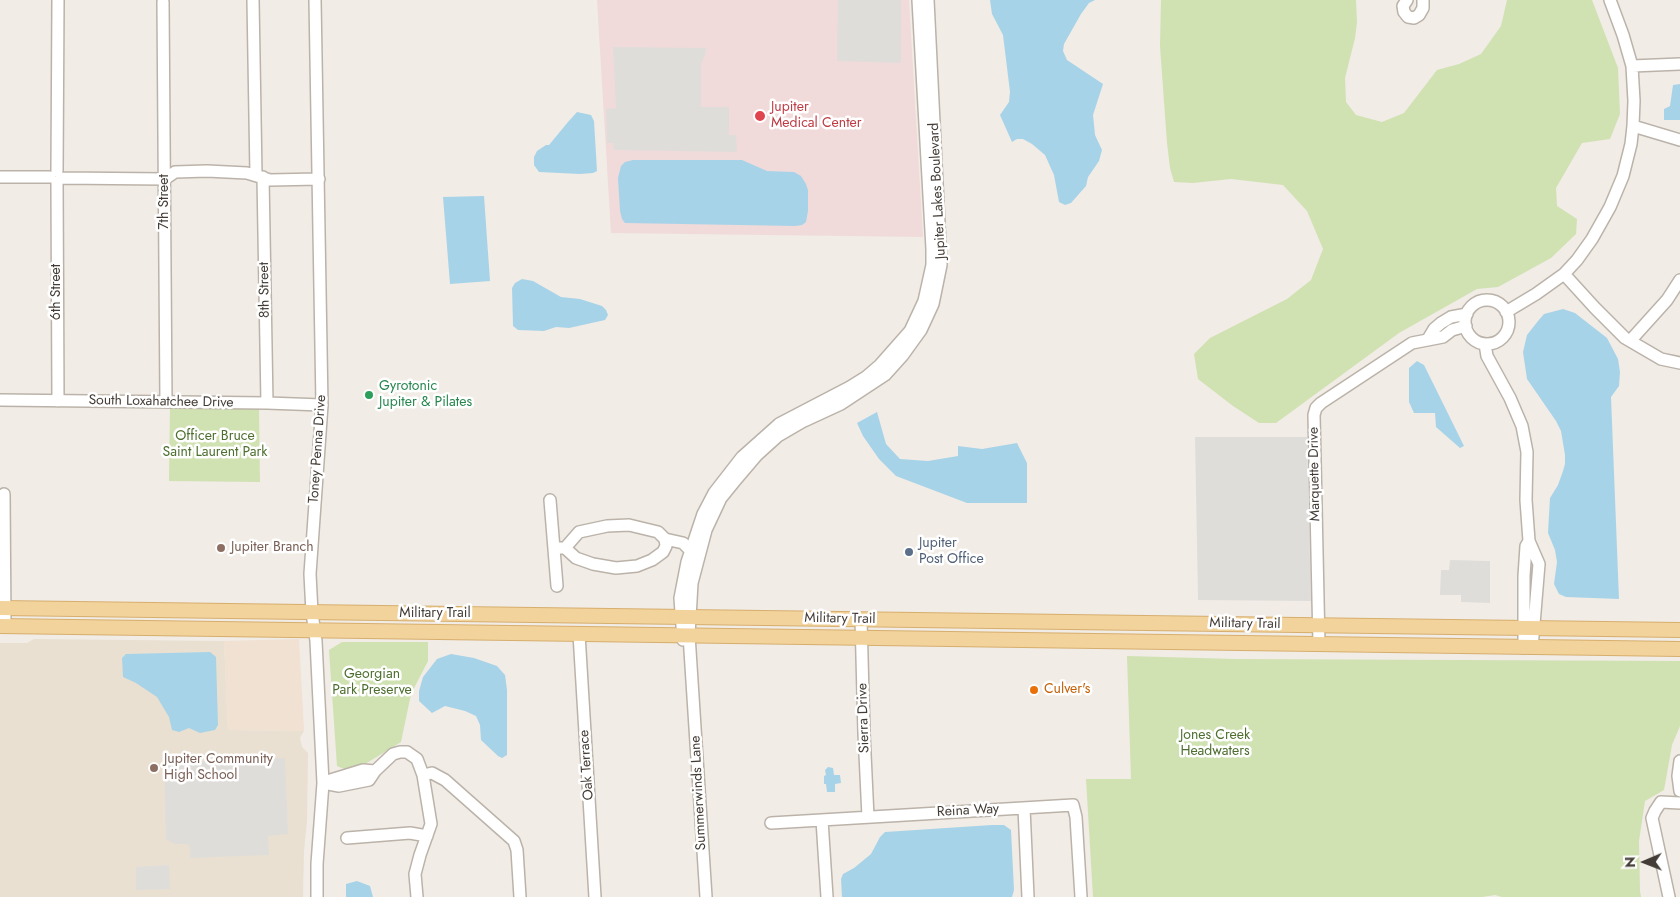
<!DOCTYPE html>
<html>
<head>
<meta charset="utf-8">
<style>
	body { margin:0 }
	#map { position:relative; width:1680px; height:897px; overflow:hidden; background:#f1ece6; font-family:Jost,sans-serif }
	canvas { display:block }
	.north { position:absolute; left:1620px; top:837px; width:50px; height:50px; -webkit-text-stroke:4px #fff; paint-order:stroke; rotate:269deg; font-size:14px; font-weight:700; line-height:20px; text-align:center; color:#433c36 }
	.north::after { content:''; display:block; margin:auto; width:18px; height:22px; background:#433c36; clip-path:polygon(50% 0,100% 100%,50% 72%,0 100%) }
</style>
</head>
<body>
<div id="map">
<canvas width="1680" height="897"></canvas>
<div class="north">N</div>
</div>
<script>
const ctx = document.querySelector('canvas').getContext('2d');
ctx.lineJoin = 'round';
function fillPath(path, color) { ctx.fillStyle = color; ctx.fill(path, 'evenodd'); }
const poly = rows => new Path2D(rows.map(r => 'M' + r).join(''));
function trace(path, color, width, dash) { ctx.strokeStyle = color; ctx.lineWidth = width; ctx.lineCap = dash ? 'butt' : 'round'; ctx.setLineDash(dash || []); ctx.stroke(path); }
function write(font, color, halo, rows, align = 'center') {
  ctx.font = font + ' Jost,sans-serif'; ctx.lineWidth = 5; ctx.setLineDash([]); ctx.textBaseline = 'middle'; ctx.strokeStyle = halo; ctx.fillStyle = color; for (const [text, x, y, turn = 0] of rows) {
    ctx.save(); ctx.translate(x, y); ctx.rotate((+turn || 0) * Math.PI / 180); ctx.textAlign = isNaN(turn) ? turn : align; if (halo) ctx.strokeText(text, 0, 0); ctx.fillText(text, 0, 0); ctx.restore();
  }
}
fillPath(poly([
	[299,639,304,731,228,730,224,641]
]), '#f1e1d2');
fillPath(poly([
	[34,639,224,641,228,730,304,731,300,738,302,747,308,753,307,821,304,851,303,897,0,897,0,643,27,643]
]), '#e9e0d1');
fillPath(poly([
	[597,0,909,0,923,237,611,233]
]), '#f0dbda');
fillPath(poly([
	[1161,0,1356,0,1357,22,1355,38,1345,78,1346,102,1356,115,1382,122,1404,113,1437,70,1459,64,1481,54,1501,26,1507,0,1592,0,1618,68,1620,114,1610,139,1582,143,1556,188,1557,206,1577,219,1576,234,1551,258,1498,287,1477,289,1399,333,1276,423,1259,423,1233,406,1198,379,1194,354,1210,338,1287,299,1311,280,1323,249,1307,211,1283,185,1231,179,1193,183,1174,182,1170,168,1167,143,1160,46],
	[170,409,259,409,260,482,169,481],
	[342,642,428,642,428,661,411,694,401,742,352,772,337,766,329,650],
	[1127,656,1236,659,1680,661,1680,726,1672,745,1664,790,1645,801,1639,841,1640,891,1641,897,1502,897,1495,895,1482,897,1093,897,1086,779,1131,779]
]), '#d0e1b2');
fillPath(poly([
	[838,0,901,0,901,63,837,61],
	[613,47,706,48,705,56,701,64,701,107,729,107,729,135,736,135,737,152,614,150,613,143,607,143,606,109,616,108],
	[1195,437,1307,437,1311,601,1198,600],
	[1450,560,1490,561,1490,603,1461,602,1461,595,1440,595,1441,570,1449,570],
	[285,758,288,834,268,836,269,855,190,858,190,847,188,844,174,844,166,839,164,768,167,763],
	[169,865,170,889,136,890,136,867]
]), '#dfddda');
fillPath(poly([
	[990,0,1095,0,1089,3,1081,14,1064,44,1063,51,1067,60,1103,84,1093,115,1095,135,1102,150,1099,161,1088,177,1086,186,1071,203,1065,205,1059,202,1054,175,1045,155,1032,144,1023,139,1017,139,1012,142,1000,115,1009,102,1010,92,1003,35,992,14],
	[1680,84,1680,120,1664,120,1664,109,1670,106,1673,85],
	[577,112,591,115,594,121,597,171,593,173,580,174,539,172,534,165,534,157,537,151,546,145,549,145,568,122],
	[633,160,742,160,767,171,794,172,801,176,806,184,808,190,808,211,806,222,802,225,795,226,625,223,622,219,620,211,618,178,621,166,625,162],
	[484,196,490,281,450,284,443,197],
	[522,279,533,281,561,297,580,299,602,306,606,310,608,315,605,320,569,328,556,327,544,331,518,330,513,326,512,288,515,283],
	[1563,309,1575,313,1607,338,1618,359,1620,372,1619,386,1611,397,1619,599,1566,597,1559,594,1554,584,1557,562,1555,550,1548,533,1549,515,1550,498,1558,485,1563,471,1565,464,1565,455,1561,431,1556,421,1527,379,1523,352,1527,335,1538,321,1544,314],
	[1417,361,1424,365,1464,446,1460,448,1436,427,1435,413,1414,413,1409,402,1409,368],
	[877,412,886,444,900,459,928,461,958,456,958,446,982,449,1017,443,1027,463,1027,503,967,503,896,476,879,459,863,436,857,423],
	[210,652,216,657,218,725,215,730,200,733,189,728,179,732,172,730,169,717,157,697,136,683,123,677,122,658,126,654],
	[451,654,474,658,497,666,505,675,507,690,507,755,502,758,498,756,481,740,480,725,476,716,465,711,445,706,432,713,419,701,419,691,423,677,437,659],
	[828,767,833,768,834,775,840,775,841,783,835,784,835,792,827,792,826,784,824,784,824,776,826,775,825,770],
	[992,825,1004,825,1011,830,1014,890,1012,897,842,897,841,879,843,874,854,868,871,854,880,837,885,832],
	[357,881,370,886,373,897,346,897,346,884]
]), '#a7d3e8');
const minor = poly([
	[253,0,256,175],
	[315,0,322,405,310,574,312,613,316,641,323,783,317,864,317,897],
	[1407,0,1403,6,1404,12,1408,17,1414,18,1419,15,1423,8,1423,0],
	[163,2,166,402],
	[1632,66,1680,64],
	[1633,126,1680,140],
	[57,171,58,0],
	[0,177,50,177],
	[263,177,267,403],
	[61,178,165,179,175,172,207,171,247,173,270,180,319,179],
	[57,182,58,401],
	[1564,274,1595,308,1625,338,1661,359,1680,363],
	'1465 322a22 22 0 1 1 44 0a22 22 0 1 1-44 0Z',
	[1506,312,1536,294,1564,274,1577,260,1592,239,1610,207,1623,176,1631,144,1633,126,1634,101,1632,66,1623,35,1610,0],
	[1428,339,1434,329,1441,323,1451,317,1467,314],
	[1630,341,1667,300,1680,280],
	[1485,344,1487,356,1510,398,1522,426,1527,452,1526,500,1529,541,1539,564,1532,648],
	[0,400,267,403,322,405],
	[4,494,5,626],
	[550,500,557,586],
	[554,548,565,548,576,558,593,564,616,568,637,566,652,560,663,552,666,546,665,539],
	[565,548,579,532,607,526,629,525,658,532,665,539,683,543,690,550],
	[861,619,864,733,868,817],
	[579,634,595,897],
	[683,640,680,598,687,562,703,514,714,493,742,457,779,424,850,387,866,377,880,365,910,331,924,301,932,265,932,249,918,0],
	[1319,644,1314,415,1316,408,1321,403,1412,343,1443,337,1452,330,1466,326],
	[1524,648,1524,576,1526,546,1529,541],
	[1680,761,1678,776,1680,791],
	[423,775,432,773,445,780,514,841,517,850,520,897],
	[324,782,363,770,375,771],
	[323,783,339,786,369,780,375,771,393,754,400,752,407,752,417,759,423,775,431,824,420,855,415,874,417,897],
	[1024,808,1028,897],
	[822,820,827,897],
	[771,823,1073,805,1076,817,1081,897],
	[347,838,410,833,427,836],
	[706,897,689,635,692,583,706,530,721,498,734,482,757,455,778,436,802,422,841,404,885,375,903,355,921,330,933,304,941,265,928,0],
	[1669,897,1652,818,1655,811,1661,802,1680,803]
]);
const major = poly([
	[0,608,1680,630],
	[0,626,1680,649]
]);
trace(minor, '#bbb3a9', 14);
trace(major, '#d6ae6e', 16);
trace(minor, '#fff', 11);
trace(major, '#f3d39c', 14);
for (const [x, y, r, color] of [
	[760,116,6,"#e0444e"],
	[369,395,5,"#2e9e5b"],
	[221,548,5,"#8d6e63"],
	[909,552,5,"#5c6f8a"],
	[1034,690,5,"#e8710a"],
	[154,768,5,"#8d6e63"]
]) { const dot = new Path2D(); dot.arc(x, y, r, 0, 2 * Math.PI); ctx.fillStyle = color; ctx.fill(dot); trace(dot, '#fff', 2); }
write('14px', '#be3a42', '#fff', [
	["Jupiter",771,108],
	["Medical Center",771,124]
], 'left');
write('14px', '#433c36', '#fff', [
	["Jupiter Lakes Boulevard",938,191,-93],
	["7th Street",165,202,-90],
	["8th Street",265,290,-91],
	["6th Street",57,292,-90],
	["South Loxahatchee Drive",161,402,1],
	["Toney Penna Drive",318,449,-86],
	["Marquette Drive",1315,474,-91],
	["Military Trail",435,614],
	["Military Trail",840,619,1],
	["Military Trail",1245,624,1],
	["Sierra Drive",864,718,-92],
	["Oak Terrace",587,765,-94],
	["Summerwinds Lane",699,793,-93],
	["Reina Way",968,811,-3]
]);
write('14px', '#27864d', '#fff', [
	["Gyrotonic",379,387],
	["Jupiter & Pilates",379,403]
], 'left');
write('14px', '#4d6e2f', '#fff', [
	["Officer Bruce",215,437],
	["Saint Laurent Park",215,453],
	["Georgian",372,675],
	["Park Preserve",372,691],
	["Jones Creek",1215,736],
	["Headwaters",1215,752]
]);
write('14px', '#4e5e75', '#fff', [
	["Jupiter",919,544],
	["Post Office",919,560]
], 'left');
write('14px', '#785e54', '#fff', [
	["Jupiter Branch",231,548],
	["Jupiter Community",164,760],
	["High School",164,776]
], 'left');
write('14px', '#c56008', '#fff', [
	["Culver's",1044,690]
], 'left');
</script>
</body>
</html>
